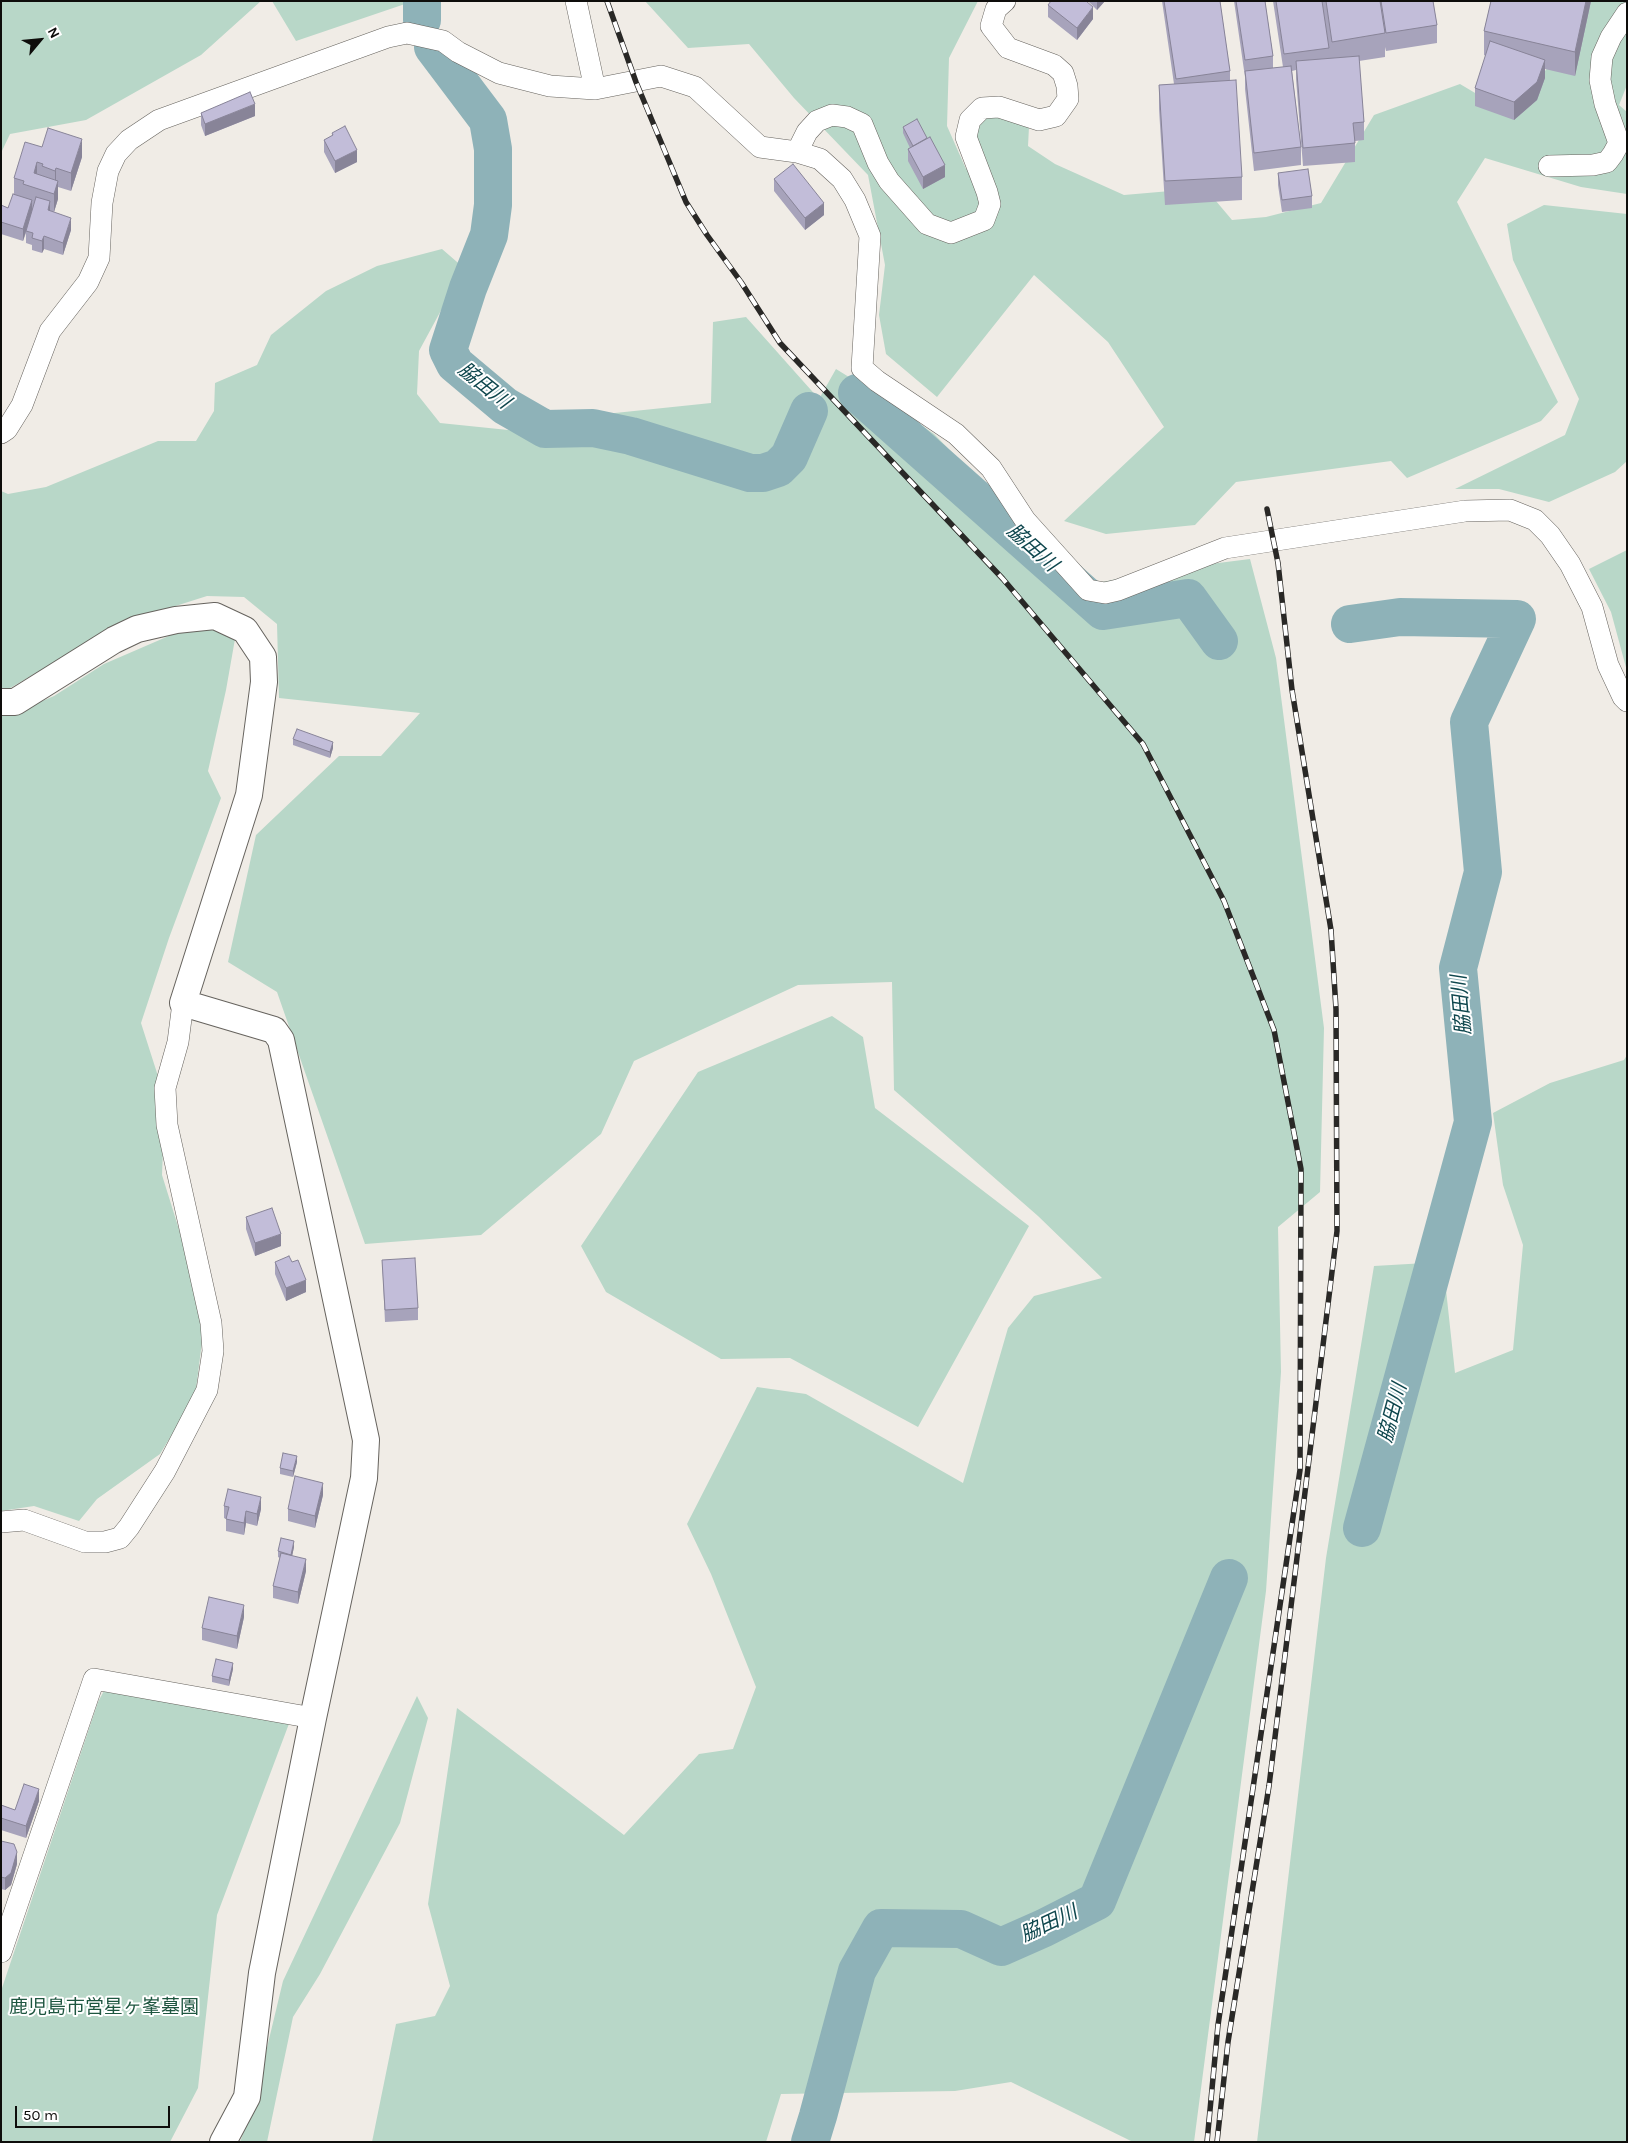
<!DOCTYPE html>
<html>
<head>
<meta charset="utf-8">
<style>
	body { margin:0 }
	#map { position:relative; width:1628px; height:2143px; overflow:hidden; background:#f0ece6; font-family:Karla,sans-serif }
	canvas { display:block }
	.frame { position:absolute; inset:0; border:2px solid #0e0d0b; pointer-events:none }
	.north { position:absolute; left:15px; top:15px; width:50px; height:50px; -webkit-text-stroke:4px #fff; paint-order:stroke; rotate:62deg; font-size:14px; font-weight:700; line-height:20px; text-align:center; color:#0e0d0b }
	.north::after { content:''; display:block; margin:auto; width:18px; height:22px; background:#0e0d0b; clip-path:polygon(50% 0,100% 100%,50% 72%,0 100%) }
	.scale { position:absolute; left:15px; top:2106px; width:155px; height:22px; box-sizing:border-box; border:2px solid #0e0d0b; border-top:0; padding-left:6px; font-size:15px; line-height:18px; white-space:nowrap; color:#0e0d0b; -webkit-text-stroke:4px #fff; paint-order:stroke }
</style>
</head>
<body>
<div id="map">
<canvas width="1628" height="2143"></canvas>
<div class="frame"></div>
<div class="north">N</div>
<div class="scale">50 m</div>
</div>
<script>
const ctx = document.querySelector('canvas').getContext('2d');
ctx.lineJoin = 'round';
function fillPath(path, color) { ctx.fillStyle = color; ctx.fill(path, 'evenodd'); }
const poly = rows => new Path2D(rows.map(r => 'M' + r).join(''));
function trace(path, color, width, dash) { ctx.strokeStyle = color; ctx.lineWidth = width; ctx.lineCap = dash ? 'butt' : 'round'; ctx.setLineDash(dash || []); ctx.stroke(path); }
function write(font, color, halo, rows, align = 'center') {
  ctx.font = font + ' Karla,"Noto Sans JP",sans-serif'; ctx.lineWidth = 4; ctx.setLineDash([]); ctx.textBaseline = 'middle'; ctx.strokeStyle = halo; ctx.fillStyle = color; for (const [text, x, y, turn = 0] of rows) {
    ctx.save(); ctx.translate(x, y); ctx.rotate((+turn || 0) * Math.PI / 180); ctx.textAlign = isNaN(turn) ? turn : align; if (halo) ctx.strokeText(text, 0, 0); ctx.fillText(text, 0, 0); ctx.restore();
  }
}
fillPath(poly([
	[1,1,261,1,201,55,86,120,10,134,1,153],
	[272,1,406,1,405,4,296,41],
	[645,1,978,1,949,58,947,126,966,169,982,170,971,107,1030,108,1028,146,1055,164,1124,195,1205,188,1232,220,1266,217,1321,203,1374,115,1460,84,1512,115,1548,67,1572,1,1627,1,1627,85,1619,105,1627,112,1627,194,1581,187,1485,158,1457,202,1558,402,1541,421,1407,478,1391,461,1236,482,1195,525,1106,534,1064,521,1164,427,1108,342,1034,275,937,397,886,354,879,315,885,265,868,175,794,98,749,44,688,48],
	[1544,205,1627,214,1627,461,1615,472,1549,502,1499,489,1455,489,1565,435,1579,399,1513,260,1507,224],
	[442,249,464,268,419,351,417,394,440,423,518,431,586,416,711,403,713,322,746,317,819,399,836,369,870,390,934,434,1083,586,1155,571,1250,559,1276,658,1324,1028,1320,1192,1278,1227,1281,1372,1266,1591,1194,2142,1133,2142,1011,2082,955,2091,781,2094,766,2142,372,2142,396,2024,435,2016,450,1986,428,1904,457,1708,624,1835,699,1754,733,1749,756,1687,711,1574,687,1524,757,1387,806,1394,963,1483,1008,1328,1034,1296,1102,1278,1038,1216,894,1090,892,982,798,985,634,1061,601,1134,481,1235,365,1244,277,992,228,962,256,835,339,756,381,756,420,713,279,698,277,624,244,597,207,596,122,623,5,691,1,690,1,491,8,494,46,487,158,441,196,441,214,411,215,383,257,365,271,335,326,291,377,266],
	[1627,550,1627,671,1611,612,1589,569],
	[214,622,235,639,226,690,208,771,221,798,169,938,141,1023,165,1098,162,1175,191,1268,203,1334,195,1397,160,1454,97,1499,79,1521,34,1506,1,1511,1,710,19,711,54,696,104,664,178,632],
	[832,1016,863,1037,875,1108,1029,1226,918,1427,790,1358,721,1359,606,1292,581,1246,698,1072],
	[1627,1055,1627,2142,1257,2142,1326,1558,1374,1266,1443,1262,1455,1373,1513,1350,1523,1245,1503,1185,1493,1113,1550,1083,1624,1060],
	[106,1687,290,1721,217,1915,198,2088,170,2142,1,2142,1,1991,98,1702],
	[417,1696,428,1718,400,1823,320,1974,293,2017,267,2142,240,2142,252,2110,283,1981]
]), '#b8d7c8');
trace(poly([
	[422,1,422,20],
	[433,47,488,120,493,149,493,205,489,235,468,288,448,350,455,364,505,406,545,429,593,428,631,436,750,473,763,473,778,468,789,457,809,411],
	[857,393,1103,611,1188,598,1219,641],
	[1350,624,1400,617,1517,619,1469,722,1483,872,1458,968,1473,1122,1362,1528],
	[810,2142,818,2116,857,1971,881,1928,961,1929,1001,1947,1044,1928,1097,1901,1229,1578]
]), '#8eb2b8', 38);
const minor = poly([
	[576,1,595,89],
	[797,152,807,132,817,121,832,115,847,117,862,124,878,163,889,181,927,224,951,233,984,220,990,204,987,192,966,137,970,120,982,108,999,107,1039,120,1056,116,1068,99,1067,86,1063,73,1054,65,1008,48,991,26,996,9,1005,1],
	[1549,166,1593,165,1607,162,1613,154,1619,143,1605,104,1600,80,1602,57,1611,37,1627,13],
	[1,433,7,429,22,405,50,331,88,282,99,258,102,203,108,171,116,154,129,140,159,120,388,37,407,33,443,41,458,52,499,73,550,86,595,89,661,76,695,87,760,147,797,152,820,159,842,179,855,200,870,236,862,368,877,381,956,434,991,468,1025,520,1088,590,1105,593,1118,590,1225,548,1465,511,1510,510,1535,520,1550,535,1570,564,1592,607,1608,665,1623,697,1627,701],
	[1,1522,24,1520,85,1542,105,1542,120,1538,129,1527,165,1471,207,1390,213,1351,211,1323,167,1125,165,1088,178,1042,183,1003],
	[1,1952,94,1679,313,1718]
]);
const tertiary = poly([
	[1,702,15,702,114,640,137,629,176,620,215,616,245,630,263,657,264,682,249,795,183,1003,274,1030,281,1040,366,1440,364,1478,313,1718,262,1973,247,2097,223,2142]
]);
trace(minor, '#66635e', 22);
trace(tertiary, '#66635e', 28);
trace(minor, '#fff', 21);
trace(tertiary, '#fff', 26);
const rail = poly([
	[607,1,636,82,686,202,707,235,741,282,780,343,1003,579,1143,744,1224,901,1274,1030,1301,1169,1300,1470,1218,2025,1207,2142],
	[1217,2142,1228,2042,1269,1786,1337,1231,1336,1009,1331,930,1292,690,1278,563,1267,509]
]);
trace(rail, '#292826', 5.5);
trace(rail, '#fff', 4, [11]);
fillPath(poly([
	[1088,1,1105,1,1097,10],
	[1162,1,1220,1,1230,71,1230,80,1242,177,1242,200,1165,205,1159,109,1159,85,1174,84],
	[1234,1,1265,1,1273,56,1273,68,1283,67,1273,1,1433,1,1437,25,1437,43,1386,51,1385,47,1385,57,1359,61,1364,122,1364,140,1355,141,1355,162,1303,166,1296,79,1296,70,1292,71,1301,147,1301,165,1254,171,1245,89,1245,77],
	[1491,1,1591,1,1575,76,1545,69,1545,78,1537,100,1514,120,1475,106,1475,88,1486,56,1484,55,1484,31],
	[1048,5,1093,19,1077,40,1048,17],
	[201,113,255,116,205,136,201,125],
	[903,127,945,177,923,189,908,161,908,149,910,148,903,133],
	[332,133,357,162,335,173,324,152,324,140,332,136],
	[42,147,82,157,71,191,58,187,58,199,54,212,50,211,71,230,63,255,44,249,42,253,32,250,32,245,26,243,26,233,23,241,1,234,1,205,8,208,14,194,14,178],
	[1278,173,1312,196,1312,208,1282,212,1278,185],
	[774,179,824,215,805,230,774,191],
	[293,739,333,748,330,758,293,745],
	[246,1217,281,1246,255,1256,246,1229],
	[382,1260,418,1308,418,1320,385,1322],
	[275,1262,306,1292,286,1301,275,1274],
	[297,1462,293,1477,280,1474,280,1468],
	[323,1495,315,1528,288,1521,288,1509],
	[224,1506,261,1509,257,1526,246,1523,244,1535,226,1531,226,1519,224,1518],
	[294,1547,292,1556,306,1571,298,1604,273,1598,273,1586,280,1558,278,1557,278,1551],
	[244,1617,237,1649,202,1640,202,1628],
	[233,1669,229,1686,212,1682,212,1676],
	[39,1801,26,1838,1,1830,1,1805,15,1810],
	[1,1841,17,1864,11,1885,5,1890,1,1889]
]), '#a7a3bb');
fillPath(poly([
	[1097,1,1105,1,1097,10],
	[1586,1,1591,1,1575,76,1575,52],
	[1093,7,1093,19,1077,40,1077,28],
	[1545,60,1545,78,1537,100,1514,120,1514,102],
	[255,104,255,116,205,136,205,124],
	[82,139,82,157,71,191,71,173],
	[357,150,357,162,335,173,335,161],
	[37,162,37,180,34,173],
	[945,165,945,177,923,189,923,177],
	[56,168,56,186,55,189,55,171],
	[58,181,58,199,54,212,54,194],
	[32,200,32,212,26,231,23,241,23,229],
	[50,201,50,214,48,210],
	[824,203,824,215,805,230,805,218],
	[71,218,71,230,63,255,63,243],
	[44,236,44,249,42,253,42,241],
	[333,742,333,748,330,758,330,752],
	[281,1234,281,1246,255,1256,255,1243],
	[306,1280,306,1292,286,1301,286,1288],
	[297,1456,297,1462,293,1477,293,1471],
	[323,1483,323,1495,315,1528,315,1516],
	[261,1497,261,1509,257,1526,257,1514],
	[246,1511,246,1523,244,1535,244,1523],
	[294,1541,294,1547,291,1561,291,1555],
	[306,1559,306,1571,298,1604,298,1592],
	[244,1605,244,1617,237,1649,237,1636],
	[233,1663,233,1669,229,1686,229,1680],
	[39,1789,39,1801,26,1838,26,1826],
	[17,1852,17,1864,11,1885,5,1890,5,1878]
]), '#888498');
const building = poly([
	[1051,1,1086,1,1093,7,1077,28,1048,5,1051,1],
	[1164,1,1220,1,1230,71,1176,79,1164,1],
	[1236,1,1265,1,1273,56,1245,60,1236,1],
	[1276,1,1322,1,1329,48,1284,54,1276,1],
	[1326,1,1380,1,1385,33,1332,42,1326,1],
	[1381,1,1433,1,1437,25,1386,33,1381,1],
	[1491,1,1586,1,1575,52,1484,31,1491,1],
	[1490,41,1545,60,1537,82,1514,102,1475,88,1490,41],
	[1359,56,1364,122,1353,123,1355,143,1303,148,1296,61,1359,56],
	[1291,66,1301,147,1254,153,1245,71,1291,66],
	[1236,80,1242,177,1165,181,1159,85,1236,80],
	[250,92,255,104,205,124,201,113,250,92],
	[917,119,927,138,913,146,903,127,917,119],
	[345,126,357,150,335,161,324,140,333,135,332,133,345,126],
	[48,128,82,139,71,173,56,168,55,171,42,166,43,164,37,162,34,173,58,181,54,194,23,184,24,181,14,178,25,142,42,147,48,128],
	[930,137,945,165,923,177,908,149,930,137],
	[793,164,824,203,805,218,774,179,793,164],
	[1308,169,1312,196,1282,200,1278,173,1308,169],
	[13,194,32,200,23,229,1,222,1,205,8,208,13,194],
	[36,197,50,201,48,210,71,218,63,243,44,236,42,241,32,238,33,233,26,231,36,197],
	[297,729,333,742,330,752,293,739,297,729],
	[272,1208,281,1234,255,1243,246,1217,272,1208],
	[289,1256,292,1262,298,1260,306,1280,286,1288,275,1262,289,1256],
	[415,1258,418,1308,385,1310,382,1260,415,1258],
	[283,1453,297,1456,293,1471,280,1468,283,1453],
	[295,1476,323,1483,315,1516,288,1509,295,1476],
	[228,1489,261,1497,257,1514,246,1511,244,1523,226,1519,229,1507,224,1506,228,1489],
	[281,1538,294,1541,291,1555,278,1551,281,1538],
	[281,1553,306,1559,298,1592,273,1586,281,1553],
	[209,1597,244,1605,237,1636,202,1628,209,1597],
	[216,1659,233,1663,229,1680,212,1676,216,1659],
	[24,1784,39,1789,26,1826,1,1818,1,1805,15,1810,24,1784],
	[1,1841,14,1844,17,1852,11,1873,5,1878,1,1877,1,1841]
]);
fillPath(building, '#c2bdd9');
trace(building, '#888498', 1);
write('19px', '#1e5640', '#fff', [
	["鹿児島市営星ヶ峯墓園",104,2008]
]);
write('italic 20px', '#0e464d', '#fff', [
	["脇田川",484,386,39],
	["脇田川",1032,548,42],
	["脇田川",1462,1005,-95],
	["脇田川",1393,1413,-75],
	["脇田川",1049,1924,-25]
]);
</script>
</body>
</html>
